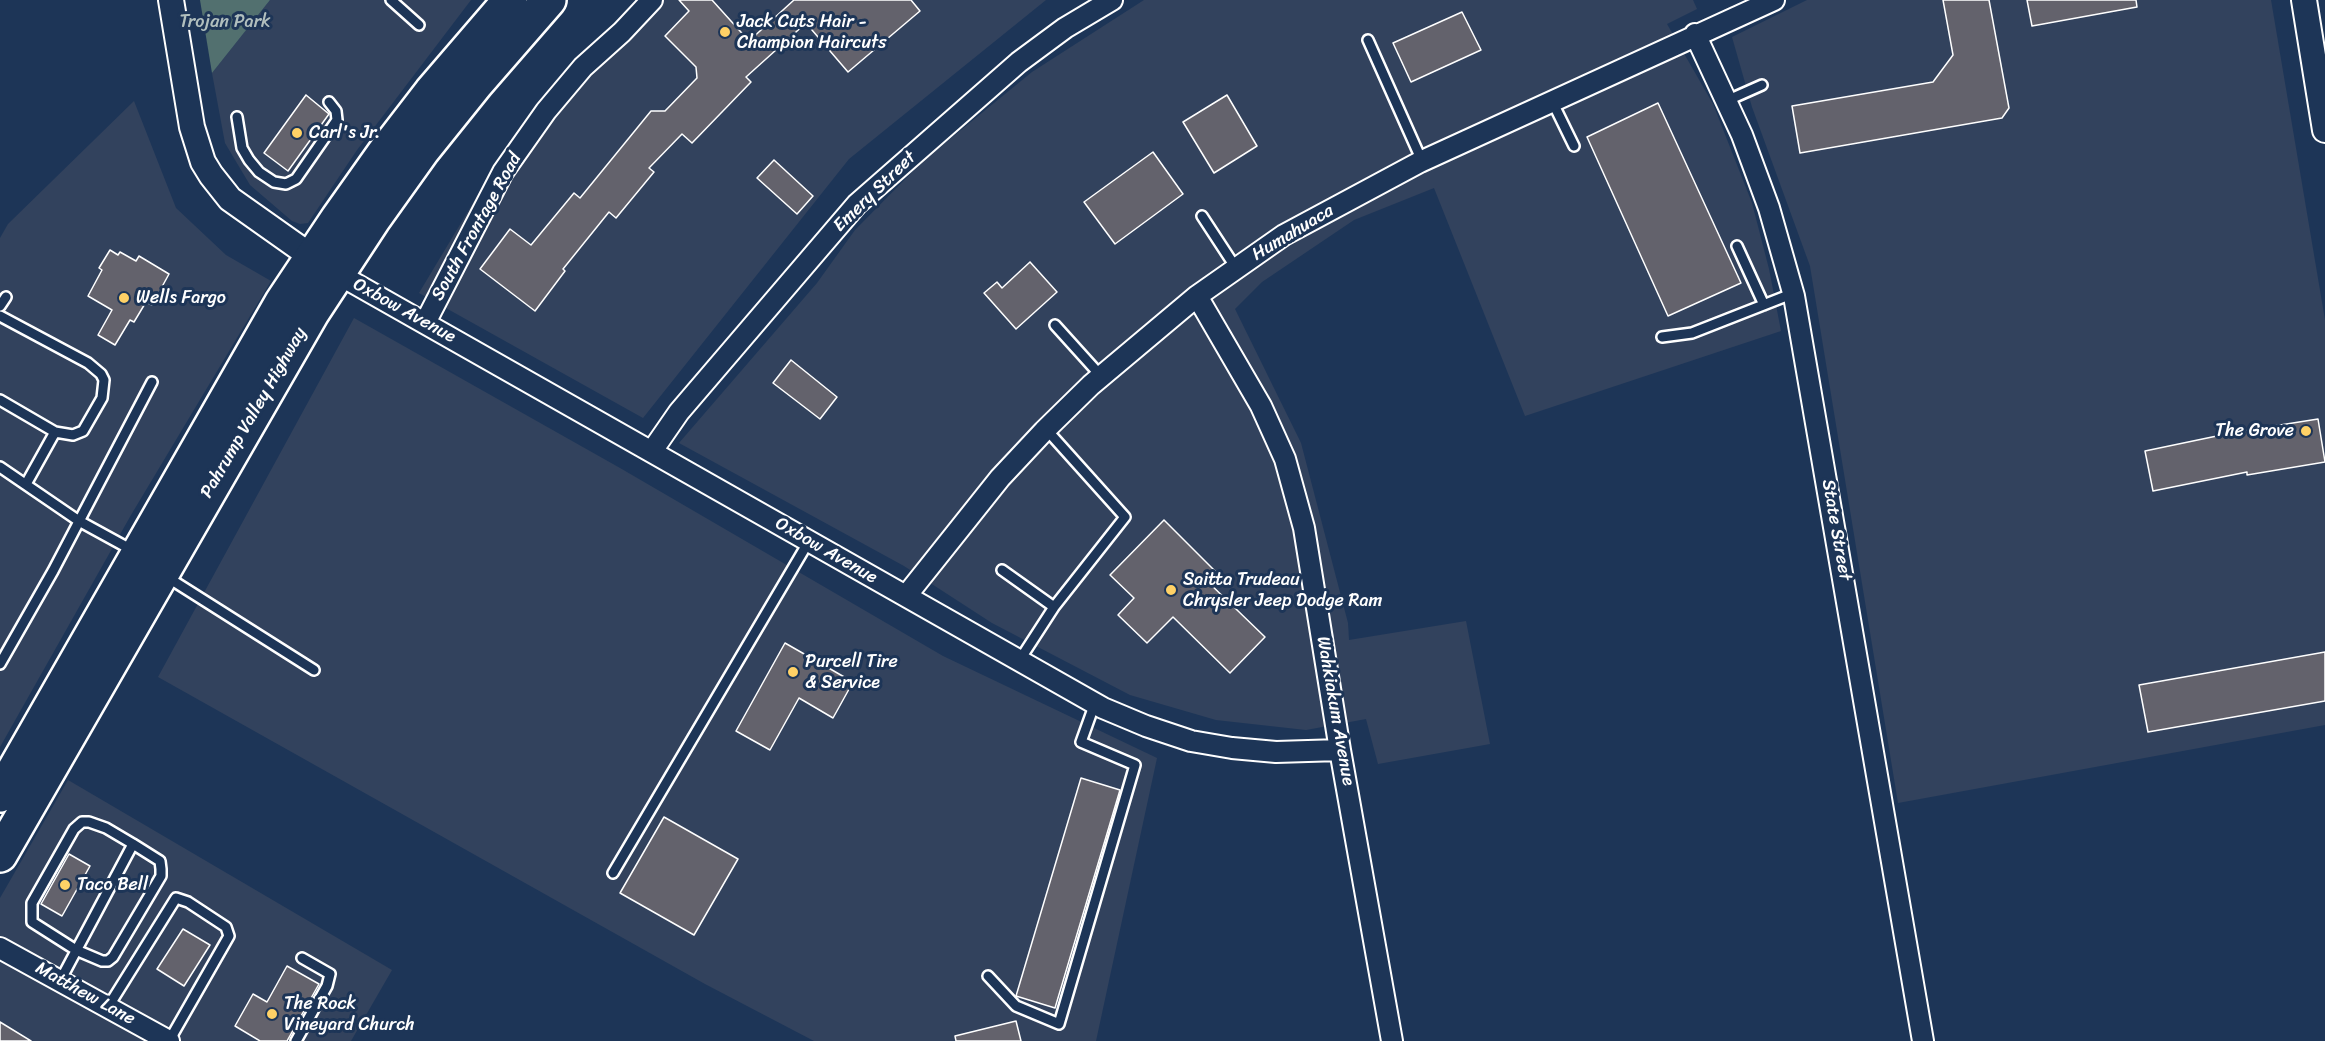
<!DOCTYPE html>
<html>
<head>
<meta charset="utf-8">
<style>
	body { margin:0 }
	canvas { display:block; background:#1d3557 }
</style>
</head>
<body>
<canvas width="2325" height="1041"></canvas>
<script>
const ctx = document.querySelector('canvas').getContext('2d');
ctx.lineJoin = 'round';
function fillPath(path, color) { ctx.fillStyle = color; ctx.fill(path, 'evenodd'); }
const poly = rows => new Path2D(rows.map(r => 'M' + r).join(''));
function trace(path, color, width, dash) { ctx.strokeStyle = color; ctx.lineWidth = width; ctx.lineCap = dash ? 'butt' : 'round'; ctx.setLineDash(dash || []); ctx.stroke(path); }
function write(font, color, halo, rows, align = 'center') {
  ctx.font = font + ' Sriracha,sans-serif'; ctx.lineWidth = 6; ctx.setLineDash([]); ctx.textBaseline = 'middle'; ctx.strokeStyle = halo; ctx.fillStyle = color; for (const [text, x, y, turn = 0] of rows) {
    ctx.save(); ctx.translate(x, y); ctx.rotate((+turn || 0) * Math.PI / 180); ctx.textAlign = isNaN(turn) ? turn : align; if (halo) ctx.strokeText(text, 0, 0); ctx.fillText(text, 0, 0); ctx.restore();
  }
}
fillPath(poly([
	[270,0,471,0,357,150,308,223,300,224,292,221,250,185,225,143,212,73],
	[641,0,1046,0,849,159,643,418,419,293,512,138,561,78],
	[1144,0,1693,0,1697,9,1667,24,1713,104,1752,203,1769,269,1781,331,1525,416,1434,188,1354,220,1262,282,1235,309,1301,443,1348,623,1349,640,1466,621,1490,744,1378,764,1366,719,1306,730,1216,720,1130,695,992,623,904,566,679,443,817,283,855,230,923,161,1032,72],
	[1807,0,2271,0,2325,320,2325,725,1898,803,1810,266,1752,107,1732,37],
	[134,101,176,208,226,255,271,281,131,515,0,747,0,238,8,224],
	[354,318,620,468,943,656,1157,758,1096,1041,814,1041,705,984,158,677],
	[68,780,392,970,351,1041,0,1041,0,898]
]), '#32425d');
fillPath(poly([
	[200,0,270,0,212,73]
]), '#52706f');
const building = poly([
	[679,0,712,0,749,41,794,0,911,0,920,11,848,72,806,23,746,77,751,82,692,143,682,134,649,168,654,172,616,218,609,212,563,269,565,271,535,311,480,269,510,229,531,245,574,193,580,198,651,111,665,111,697,78,696,67,665,36,689,11,679,0],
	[1943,0,1989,0,2009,108,2002,118,1800,153,1792,106,1933,82,1953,55,1943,0],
	[2027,0,2136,0,2137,7,2032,26,2027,0],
	[1462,12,1481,50,1411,82,1393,43,1462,12],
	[306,95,329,114,288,171,264,153,306,95],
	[1227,95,1257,146,1214,173,1183,122,1227,95],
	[1658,103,1741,283,1668,316,1587,137,1658,103],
	[1153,152,1183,194,1115,244,1084,202,1153,152],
	[774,160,813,196,797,214,757,178,774,160],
	[110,250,118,255,120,252,136,261,139,256,169,274,152,305,146,302,134,322,130,320,115,345,98,335,112,310,88,296,102,270,99,268,110,250],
	[1030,262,1057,292,1016,329,984,293,997,282,1002,288,1030,262],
	[791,360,837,397,820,419,773,383,791,360],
	[2318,419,2325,462,2247,475,2247,472,2153,491,2145,451,2236,432,2318,419],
	[1164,520,1216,572,1207,581,1265,637,1230,673,1173,617,1147,643,1118,615,1134,598,1110,575,1164,520],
	[785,643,853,682,833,718,799,698,770,750,736,731,785,643],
	[2325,652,2325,701,2148,732,2139,685,2325,652],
	[1081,778,1120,790,1055,1008,1016,996,1081,778],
	[664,817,738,859,694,935,620,893,664,817],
	[69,854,90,866,62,916,41,904,69,854],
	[183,929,210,945,184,986,157,969,183,929],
	[287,966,319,984,287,1041,260,1041,235,1026,253,994,267,1002,287,966],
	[1016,1021,1021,1041,956,1041,955,1036,1016,1021],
	[0,1022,31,1041,0,1041,0,1022]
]);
fillPath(building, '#63626c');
trace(building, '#fff', 1.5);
const service = poly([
	[391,0,419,25],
	[1368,40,1422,161],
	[1552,101,1574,146],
	[1726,101,1762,85],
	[237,117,242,148,249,160,259,172,274,182,286,184,296,179,337,120,336,111,329,102],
	[1202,216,1236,268],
	[1737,246,1764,305],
	[0,306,6,297],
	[0,316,88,363,101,374,104,380,102,398,83,431,73,435,55,432],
	[1055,325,1101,376],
	[1662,337,1692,333,1794,293],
	[0,400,55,432,26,484],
	[0,467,79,521,132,550],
	[1002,570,1054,607],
	[167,577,314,670],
	[1019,661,1054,607,1125,517,1046,429],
	[0,664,53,571,152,382],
	[82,822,89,822,106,828,133,844,160,861,161,869,161,876,113,957,108,961,102,961,76,950,32,922,32,903,74,829,82,822],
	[613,873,809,541],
	[988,976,1016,1006,1059,1024,1135,765,1081,742,1095,703],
	[60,981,133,844],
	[108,1007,176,898,188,902,226,927,229,936,169,1041],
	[296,1041,327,986,330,974,302,958]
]);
const minor = poly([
	[1695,34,1742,135,1769,208,1794,296,1923,1041],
	[338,274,1103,708,1146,726,1191,741,1232,748,1276,752,1340,750],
	[1197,296,1261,406,1285,459,1304,528,1340,750,1392,1041],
	[425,323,503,172,546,111,583,67,622,32,652,0],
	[652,451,679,412,857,204,1019,62,1065,28,1112,0],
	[906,596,1000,478,1044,431,1091,385,1197,296,1284,235,1420,162,1774,0],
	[0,948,169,1041]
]);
const tertiary = poly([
	[171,0,192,127,203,162,211,175,230,199,312,257],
	[2304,0,2325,130]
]);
const trunk = poly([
	[0,795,282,302,338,218,384,153,431,92,510,0],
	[0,855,312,313,373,220,423,150,476,84,549,0]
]);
trace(service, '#fff', 14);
trace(minor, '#fff', 24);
trace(tertiary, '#fff', 28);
trace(trunk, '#fff', 38);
trace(service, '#1d3557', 9);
trace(minor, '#1d3557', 20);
trace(tertiary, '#1d3557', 24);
trace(trunk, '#1d3557', 33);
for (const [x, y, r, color] of [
	[725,32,6,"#ffd166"],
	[297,133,6,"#ffd166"],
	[124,298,6,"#ffd166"],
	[2306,431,6,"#ffd166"],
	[1171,590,6,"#ffd166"],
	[793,672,6,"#ffd166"],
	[65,885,6,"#ffd166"],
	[272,1014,6,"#ffd166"]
]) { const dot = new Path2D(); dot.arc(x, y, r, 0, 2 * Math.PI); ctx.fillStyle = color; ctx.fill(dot); trace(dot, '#1d3557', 2); }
write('18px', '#b1bfbe', '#1d3557', [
	["Trojan Park",225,22]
]);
write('18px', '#fff', '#1d3557', [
	["Jack Cuts Hair -",737,22],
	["Champion Haircuts",737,43],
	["Carl's Jr.",309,133],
	["Wells Fargo",136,298],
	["The Grove",2294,431,"right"],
	["Saitta Trudeau",1183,580],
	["Chrysler Jeep Dodge Ram",1183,601],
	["Purcell Tire",805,662],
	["& Service",805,683],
	["Taco Bell",77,885],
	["The Rock",284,1004],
	["Vineyard Church",284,1025]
], 'left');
write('18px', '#fff', '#1d3557', [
	["Emery Street",875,192,-44],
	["South Frontage Road",477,227,-61],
	["Humahuaca",1293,233,-31],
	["Oxbow Avenue",404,311,29],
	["Pahrump Valley Highway",254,413,-60],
	["State Street",1836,530,80],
	["Oxbow Avenue",826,551,30],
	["Wahkiakum Avenue",1335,711,80],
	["Matthew Lane",85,994,29]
]);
</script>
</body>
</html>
